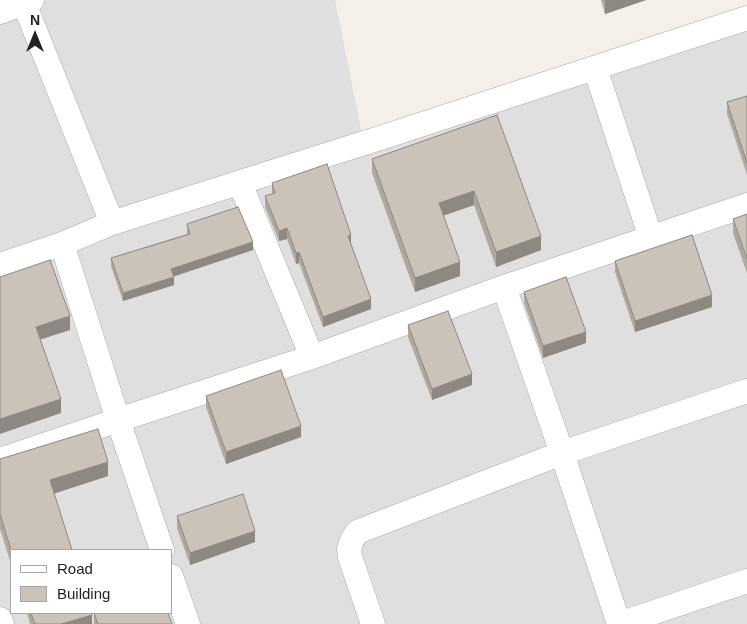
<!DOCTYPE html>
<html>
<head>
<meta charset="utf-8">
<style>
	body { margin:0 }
	#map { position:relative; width:747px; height:624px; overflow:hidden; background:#f3f0e8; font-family:Helvetica,sans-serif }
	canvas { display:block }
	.legend { position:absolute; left:10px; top:549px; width:162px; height:65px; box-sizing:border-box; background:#fff; border:1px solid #a7a7a7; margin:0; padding:6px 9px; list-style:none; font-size:15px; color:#222 }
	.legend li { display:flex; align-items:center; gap:10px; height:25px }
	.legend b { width:25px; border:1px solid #a7a7a7 }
	.north { position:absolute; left:10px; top:10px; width:50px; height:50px; -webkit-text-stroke:4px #fff; paint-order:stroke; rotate:0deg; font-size:14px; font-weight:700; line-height:20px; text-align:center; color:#222 }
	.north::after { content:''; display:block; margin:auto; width:18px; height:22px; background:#222; clip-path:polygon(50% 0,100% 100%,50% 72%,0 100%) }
</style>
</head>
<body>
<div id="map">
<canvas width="747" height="624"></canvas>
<ul class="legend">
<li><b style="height:6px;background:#fff"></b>Road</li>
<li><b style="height:14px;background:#cbc3ba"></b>Building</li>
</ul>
<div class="north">N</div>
</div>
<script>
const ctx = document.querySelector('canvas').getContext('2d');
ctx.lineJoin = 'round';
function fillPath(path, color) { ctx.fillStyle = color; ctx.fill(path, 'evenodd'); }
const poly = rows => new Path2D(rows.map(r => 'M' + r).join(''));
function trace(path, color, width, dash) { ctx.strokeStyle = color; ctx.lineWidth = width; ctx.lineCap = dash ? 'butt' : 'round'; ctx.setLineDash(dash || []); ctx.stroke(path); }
fillPath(poly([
	[23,0,335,0,362,135,747,8,747,624,0,624,0,8],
	[11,550,171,550,171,613,11,613]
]), '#e0dfdf');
const street = poly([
	[24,3,112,223,62,244,118,420,312,357,504,287,747,205],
	[0,12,32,0],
	[595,68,651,238],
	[240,183,312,357],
	[112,223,380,138,747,18],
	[0,265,62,244],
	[0,460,118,420,162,550],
	[171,576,188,624],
	[0,619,2,624],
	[373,624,350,557,349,549,352,540,357,532,562,453,504,287],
	[619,624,562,453,747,391],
	[619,624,747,581]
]);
trace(street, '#a9a9a9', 25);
trace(street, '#fff', 24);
fillPath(poly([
	[601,0,646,0,605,14],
	[747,96,747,175,727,114,727,102],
	[497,115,541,250,496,267,474,205,443,216,460,276,415,292,372,173,372,159],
	[272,183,351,244,371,309,323,327,299,263,296,264,287,239,279,241,265,207,265,196,272,194],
	[747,214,747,273,733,233,733,219],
	[187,224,253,250,173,277,174,285,123,301,111,266,111,258,187,234],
	[615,261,712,307,635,332,615,272],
	[524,292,586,343,543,358,524,303],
	[408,325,472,385,432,400,408,337],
	[206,396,301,437,226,464,206,407],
	[0,459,108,476,54,493,11,550,11,564,0,529],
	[177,516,255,542,190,565,177,528],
	[27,613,92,613,92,624,30,624],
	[94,613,172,624,94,624]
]), '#afa8a0');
fillPath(poly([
	[605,0,646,0,605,14],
	[474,191,474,205,439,217,439,203],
	[287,228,287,239,279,241,279,231],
	[351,235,351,246,348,236],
	[541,236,541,250,496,267,496,252],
	[253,242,253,250,171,277,171,269],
	[299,252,299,263,296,264,296,253],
	[460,262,460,276,415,292,415,278],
	[174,277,174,285,123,301,123,293],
	[712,295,712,307,635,332,635,321],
	[371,299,371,309,323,327,323,317],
	[70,316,70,330,36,341,36,327],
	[586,332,586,343,543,358,543,346],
	[472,374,472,385,432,400,432,389],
	[61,399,61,413,0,434,0,419],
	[301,426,301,437,226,464,226,452],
	[108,462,108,476,50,495,50,480],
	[255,531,255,542,190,565,190,553],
	[92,615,92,624,61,624]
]), '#8e8882');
const building = poly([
	[747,96,747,163,727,102,747,96],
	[497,115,541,236,496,252,474,191,439,203,460,262,415,278,372,159,497,115],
	[327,164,351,235,348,236,371,299,323,317,299,252,296,253,287,228,279,231,265,196,275,193,272,183,327,164],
	[238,207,253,242,171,269,174,277,123,293,111,258,190,234,187,224,238,207],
	[747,214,747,259,733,219,747,214],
	[692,235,712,295,635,321,615,261,692,235],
	[50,260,70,316,36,327,61,399,0,419,0,277,50,260],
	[566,277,586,332,543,346,524,292,566,277],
	[448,311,472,374,432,389,408,325,448,311],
	[281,370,301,426,226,452,206,396,281,370],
	[98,429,108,462,50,480,72,550,11,550,0,514,0,459,98,429],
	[243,494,255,531,190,553,177,516,243,494],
	[31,613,92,613,92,615,61,624,35,624,31,613],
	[94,613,168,613,172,624,98,624,94,613]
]);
fillPath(building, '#cbc3ba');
trace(building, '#8e8882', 1);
</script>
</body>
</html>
